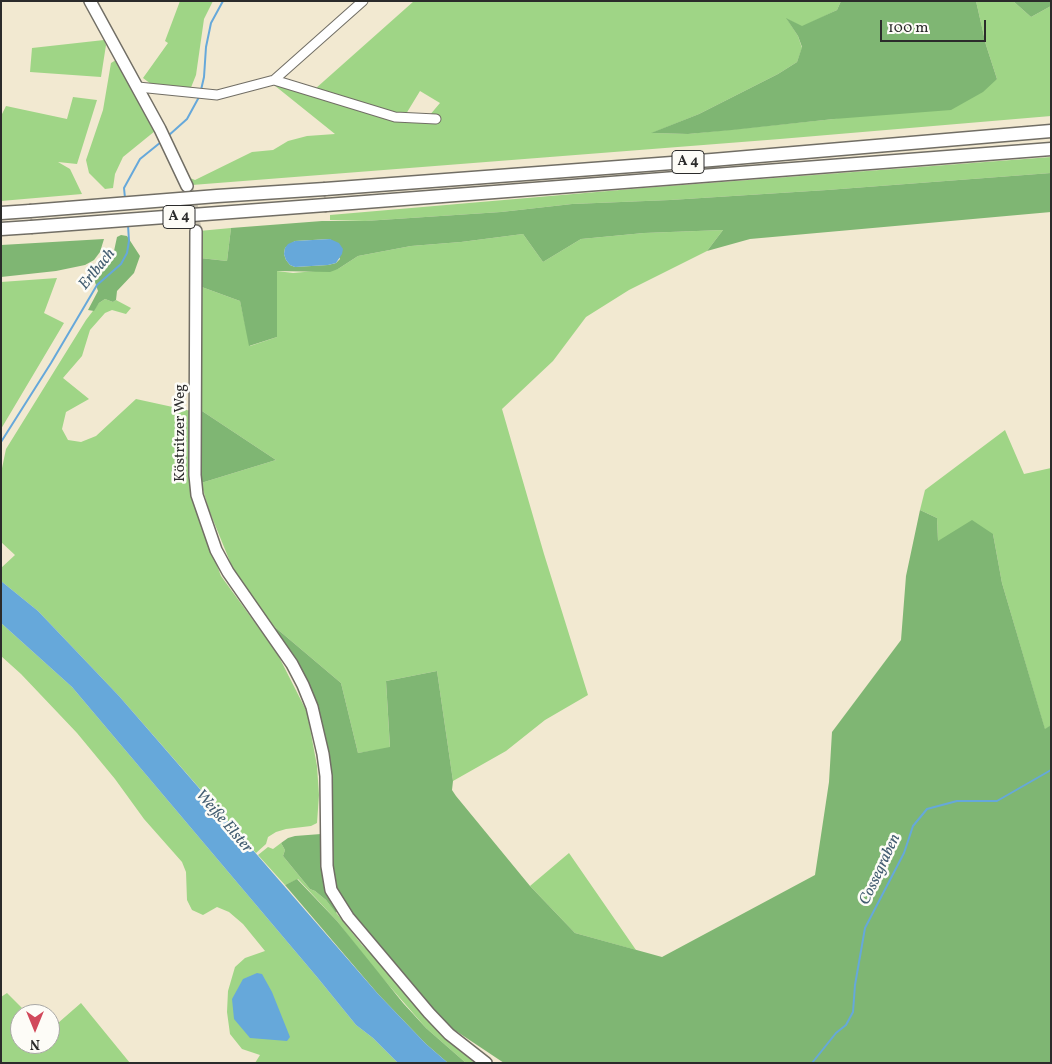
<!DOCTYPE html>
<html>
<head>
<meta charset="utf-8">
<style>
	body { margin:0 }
	#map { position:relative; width:1052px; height:1064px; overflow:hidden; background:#f2e9d1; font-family:Vollkorn,serif }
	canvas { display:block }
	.frame { position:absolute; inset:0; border:2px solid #2b2b2b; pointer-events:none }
	.north { position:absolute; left:10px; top:1004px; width:50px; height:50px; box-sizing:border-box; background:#fdfcf7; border:1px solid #a9a8a5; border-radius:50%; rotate:180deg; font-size:14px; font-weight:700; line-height:20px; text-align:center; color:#2b2b2b }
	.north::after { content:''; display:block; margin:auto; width:18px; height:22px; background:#d1495b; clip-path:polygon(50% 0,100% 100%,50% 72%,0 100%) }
	.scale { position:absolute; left:880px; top:20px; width:106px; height:22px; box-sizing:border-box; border:2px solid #2b2b2b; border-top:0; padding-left:6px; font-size:15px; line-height:18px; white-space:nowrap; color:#2b2b2b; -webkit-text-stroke:4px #fdfcf7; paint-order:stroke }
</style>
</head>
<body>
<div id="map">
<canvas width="1052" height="1064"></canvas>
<div class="frame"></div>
<div class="north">N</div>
<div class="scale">100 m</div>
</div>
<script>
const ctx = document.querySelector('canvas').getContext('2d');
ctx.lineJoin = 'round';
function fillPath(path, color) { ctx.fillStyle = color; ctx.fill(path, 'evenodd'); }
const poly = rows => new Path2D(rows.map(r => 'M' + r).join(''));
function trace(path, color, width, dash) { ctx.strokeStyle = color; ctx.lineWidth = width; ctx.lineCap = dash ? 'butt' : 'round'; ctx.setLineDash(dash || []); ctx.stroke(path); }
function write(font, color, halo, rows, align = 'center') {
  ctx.font = font + ' Vollkorn,serif'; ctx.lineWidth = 5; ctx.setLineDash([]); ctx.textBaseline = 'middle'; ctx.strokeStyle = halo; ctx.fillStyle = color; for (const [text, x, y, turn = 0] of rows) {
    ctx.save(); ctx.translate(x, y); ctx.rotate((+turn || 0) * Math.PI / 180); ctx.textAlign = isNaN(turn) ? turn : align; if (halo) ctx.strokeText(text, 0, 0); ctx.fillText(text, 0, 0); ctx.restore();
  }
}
fillPath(poly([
	[180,1,213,1,204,19,196,75,190,90,155,87,143,78,168,43,165,41],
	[414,1,841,1,837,10,802,27,787,19,798,36,802,48,797,62,778,74,699,114,652,133,688,134,834,119,997,79,986,45,976,1,1013,1,1031,17,1051,6,1051,116,780,139,192,185,190,178,195,180,252,152,273,150,288,141,307,136,335,134,274,85,394,120,429,116,440,103,420,91,406,114,395,114,315,89],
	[104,40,106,45,101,77,30,72,32,48],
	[116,60,155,131,123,157,115,174,113,188,105,189,89,173,86,160,103,110,111,63],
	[73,97,97,100,77,164,58,162,70,169,82,194,1,201,1,116,6,106,67,119],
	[1051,157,1051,173,827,190,670,200,572,204,501,212,365,221,330,220,330,215,643,188],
	[231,228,227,261,200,258,199,231],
	[723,230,707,251,629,290,586,317,553,361,502,409,544,554,588,695,545,720,506,751,453,781,437,671,386,681,390,748,358,753,341,683,263,617,235,574,209,510,201,483,276,460,202,411,199,286,240,301,250,346,277,337,277,271,293,273,338,269,358,256,411,246,461,242,523,234,543,262,581,239,644,233],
	[57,278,44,313,64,323,1,429,1,282],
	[105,299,113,302,116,300,131,308,126,314,112,310,105,313,90,330,82,356,63,378,89,399,66,412,62,429,68,440,81,442,96,436,136,399,191,411,191,491,197,513,221,576,277,653,307,712,317,766,319,795,317,823,311,826,286,829,276,832,268,837,266,844,256,853,119,696,38,611,1,581,1,568,15,555,1,542,1,473,6,449,86,320,99,303],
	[1005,430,1024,474,1051,468,1051,725,1045,730,1002,583,993,534,938,541,937,518,920,510,925,490],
	[1,623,72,687,317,977,356,1025,373,1038,398,1063,255,1063,260,1055,242,1049,230,1034,227,1012,228,991,235,967,245,958,265,951,243,924,229,912,217,907,203,915,192,910,187,900,186,872,182,862,144,819,115,779,77,733,21,674,1,656],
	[281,843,285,850,283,856,310,889,315,891,326,900,362,945,384,965,480,1063,466,1063,426,1028,371,965,337,921,298,879,285,885,258,855,268,847,273,849],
	[569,853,636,950,575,933,530,886],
	[7,993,28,1014,20,1014,20,1044,50,1044,50,1030,81,1003,130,1063,1,1063,1,997]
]), '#9fd586');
fillPath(poly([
	[841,1,976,1,986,45,997,79,983,92,951,110,834,119,732,130,688,134,651,133,699,114,778,74,797,62,802,47,798,36,786,18,802,26,837,10],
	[1013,1,1051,1,1051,6,1031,17],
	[1051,173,1051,212,750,239,707,251,723,230,644,233,581,239,543,262,523,234,461,242,411,246,358,256,338,269,330,272,277,271,277,337,249,346,240,301,199,286,200,258,227,261,231,228,322,221,365,221,501,212,572,204,670,200,827,190],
	[330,239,340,259,336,263,328,265,295,267,290,265,286,260,284,254,285,248,295,241],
	[121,235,127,236,140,256,134,273,117,291,116,300,113,302,105,299,99,303,94,311,88,310,98,291,95,282,91,279,92,275,104,265,114,251,117,237],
	[104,239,100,252,94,260,85,265,56,271,1,277,1,245],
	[202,411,276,460,201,483],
	[920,510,937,518,938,541,972,520,993,534,1002,583,1045,729,1051,725,1051,1063,504,1063,450,1027,420,995,341,900,333,879,317,711,263,617,341,683,358,753,390,747,386,681,437,671,453,781,452,790,456,796,530,886,575,933,662,957,815,875,829,782,832,732,901,640,906,576],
	[321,834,323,875,338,910,336,913,326,900,315,891,310,889,283,856,285,850,281,843,288,838,295,836],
	[297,879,337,921,403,1003,426,1028,466,1063,448,1063,426,1044,378,994,285,885]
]), '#7fb673');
fillPath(poly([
	[330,239,339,243,343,249,342,254,336,263,328,265,295,267,290,265,286,260,284,254,285,248,288,244,295,241],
	[1,581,38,611,119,696,378,994,426,1044,448,1063,398,1063,373,1038,356,1025,317,977,72,687,1,623],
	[257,973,262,974,272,992,290,1037,287,1041,250,1038,234,1019,232,999,243,979]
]), '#66a8da');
trace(poly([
	[201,90,204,77,206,47,211,23,223,1],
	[168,136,187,119,199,97],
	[125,198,124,188,140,159,161,142],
	[1,442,51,363,97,285,121,264,127,253,129,241,128,225],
	[812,1063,836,1033,846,1025,853,1012,855,985,865,928,904,853,913,826,927,809,957,801,997,801,1051,770]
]), '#66a8da', 2);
trace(poly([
	[187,186,193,209,196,231]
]), '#cac3b0', 11, [11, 5.5]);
const minor = poly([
	[274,80,363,1],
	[138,87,217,95,274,80,395,117,436,119]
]);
const major = poly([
	[90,1,160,129,187,186],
	[196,231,195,475,197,495,216,550,228,572,292,664,303,685,312,707,323,754,326,776,327,866,331,890,348,917,429,1013,449,1034,486,1063]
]);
const highway = poly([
	[325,189,712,160,1051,131],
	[326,205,1051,149],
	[1,213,30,211],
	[1,229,31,227]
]);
trace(minor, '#716e65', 11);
trace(major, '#716e65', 14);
trace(highway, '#716e65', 15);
trace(minor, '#fff', 9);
trace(major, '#fff', 11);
trace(highway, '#fff', 12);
const highwayBridge = poly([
	[30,211,217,196,325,189],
	[31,227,326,205]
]);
trace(highwayBridge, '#716e65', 15, []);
trace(highwayBridge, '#fff', 12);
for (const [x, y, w] of [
	[688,162,32],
	[179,217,32]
]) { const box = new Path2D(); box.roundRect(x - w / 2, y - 11.5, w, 23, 4); ctx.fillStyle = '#fdfcf7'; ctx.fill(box); trace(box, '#2b2b2b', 1); }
write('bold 14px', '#2b2b2b', null, [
	["A 4",688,162],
	["A 4",179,217]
]);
write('15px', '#2b2b2b', '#fdfcf7', [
	["Köstritzer Weg",181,433,-90]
]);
write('italic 16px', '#435d71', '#fdfcf7', [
	["Erlbach",98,270,-51],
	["Weiße Elster",223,822,49],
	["Cossegraben",881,870,-65]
]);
</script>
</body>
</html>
